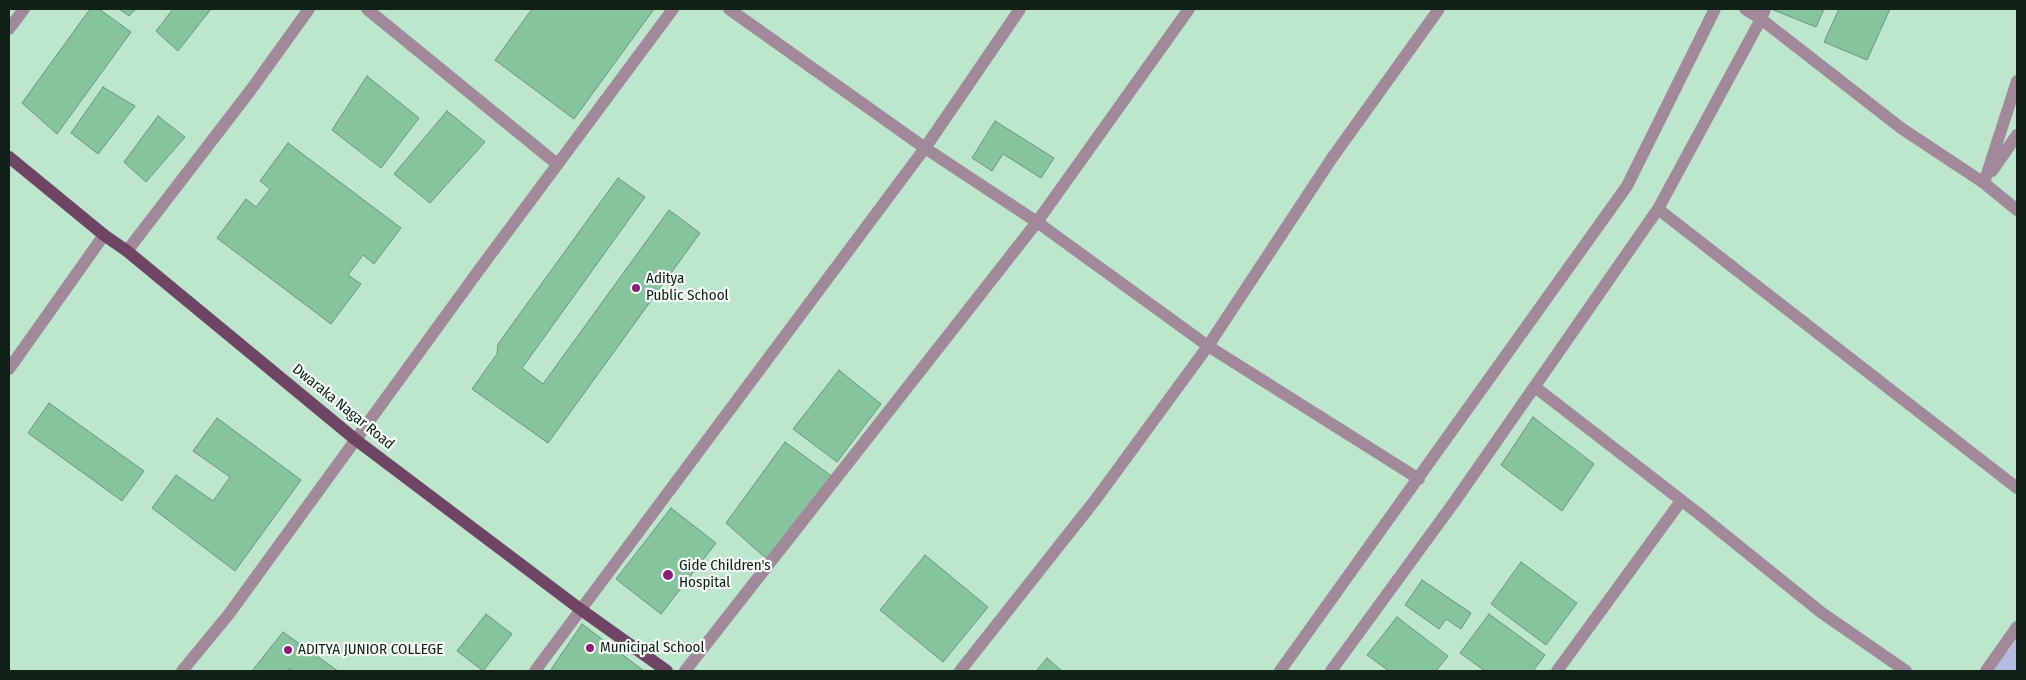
<!DOCTYPE html>
<html>
<head>
<meta charset="utf-8">
<style>
	body { margin:0 }
	#map { position:relative; width:2026px; height:680px; overflow:hidden; background:#bde7cc; font-family:"Fira Sans Condensed",sans-serif }
	canvas { display:block }
	.frame { position:absolute; inset:0; border:10px solid #112117; pointer-events:none }
</style>
</head>
<body>
<div id="map">
<canvas width="2026" height="680"></canvas>
<div class="frame"></div>
</div>
<script>
const ctx = document.querySelector('canvas').getContext('2d');
ctx.lineJoin = 'round';
function fillPath(path, color) { ctx.fillStyle = color; ctx.fill(path, 'evenodd'); }
const poly = rows => new Path2D(rows.map(r => 'M' + r).join(''));
function trace(path, color, width, dash) { ctx.strokeStyle = color; ctx.lineWidth = width; ctx.lineCap = dash ? 'butt' : 'round'; ctx.setLineDash(dash || []); ctx.stroke(path); }
function write(font, color, halo, rows, align = 'center') {
  ctx.font = font + ' "Fira Sans Condensed",sans-serif'; ctx.lineWidth = 4.5; ctx.setLineDash([]); ctx.textBaseline = 'middle'; ctx.strokeStyle = halo; ctx.fillStyle = color; for (const [text, x, y, turn = 0] of rows) {
    ctx.save(); ctx.translate(x, y); ctx.rotate((+turn || 0) * Math.PI / 180); ctx.textAlign = isNaN(turn) ? turn : align; if (halo) ctx.strokeText(text, 0, 0); ctx.fillText(text, 0, 0); ctx.restore();
  }
}
fillPath(poly([
	[2017,639,2017,671,1993,671]
]), '#b3bbe2');
const building = poly([
	[90,9,99,9,131,32,57,134,22,103,90,9],
	[119,9,136,9,129,16,119,9],
	[173,9,211,9,178,51,156,31,173,9],
	[532,9,654,9,574,119,495,60,532,9],
	[1771,9,1824,9,1816,27,1771,9],
	[1839,9,1890,9,1867,60,1824,42,1839,9],
	[367,76,419,118,381,168,332,130,367,76],
	[103,87,135,106,98,154,71,133,103,87],
	[447,111,485,142,430,203,394,174,447,111],
	[158,116,185,137,146,182,124,162,158,116],
	[995,121,1054,158,1041,178,1003,154,992,171,972,158,995,121],
	[288,143,401,228,374,264,363,255,348,275,361,284,331,324,217,238,246,199,256,207,270,189,260,181,288,143],
	[618,178,645,197,522,368,543,384,669,210,700,233,548,443,472,389,497,354,498,344,618,178],
	[839,370,881,404,837,462,793,429,839,370],
	[49,403,144,471,122,501,28,433,49,403],
	[1533,417,1594,464,1562,511,1501,465,1533,417],
	[217,418,301,480,235,571,152,508,176,475,213,501,230,477,193,451,217,418],
	[785,442,833,477,768,560,726,523,785,442],
	[671,508,716,543,661,614,616,579,671,508],
	[925,555,988,607,943,662,880,610,925,555],
	[1521,562,1577,603,1546,645,1491,604,1521,562],
	[1422,580,1471,613,1461,629,1446,619,1439,629,1405,605,1422,580],
	[486,614,512,634,483,671,457,651,486,614],
	[1489,614,1545,655,1533,671,1485,671,1460,653,1489,614],
	[1397,617,1448,656,1436,671,1389,671,1367,655,1397,617],
	[582,624,644,671,550,671,582,624],
	[283,632,338,671,293,671,289,669,287,671,252,671,283,632],
	[1047,658,1062,671,1036,671,1047,658]
]);
fillPath(building, '#86c49d');
trace(building, '#6d947b', 1);
trace(poly([
	[367,9,557,164],
	[729,9,925,148,1037,222,1208,346,1419,479],
	[1745,9,1761,19,1901,128,1984,183,2017,210],
	[9,29,24,9],
	[1992,171,2017,135],
	[1984,183,2017,81],
	[1658,209,2017,488],
	[127,251,250,91,309,9],
	[9,369,104,235],
	[1535,387,1699,514,1822,613,1906,671],
	[182,671,229,614,479,270,673,9],
	[535,671,925,148,1020,9],
	[685,671,1037,222,1189,9],
	[960,671,1096,499,1208,346,1332,158,1439,9],
	[1280,671,1627,186,1715,9],
	[1331,671,1455,501,1658,209,1761,19,1765,9],
	[1557,671,1681,501],
	[1986,671,2017,627]
]), '#a1899a', 12);
trace(poly([
	[9,157,104,235,127,251,356,440,580,609,667,671]
]), '#6e4564', 12);
for (const [x, y, r, color] of [
	[636,288,5,"#8f1c7c"],
	[668,575,6,"#8f1c7c"],
	[590,648,5,"#8f1c7c"],
	[288,650,5,"#8f1c7c"]
]) { const dot = new Path2D(); dot.arc(x, y, r, 0, 2 * Math.PI); ctx.fillStyle = color; ctx.fill(dot); trace(dot, '#f6fff9', 2); }
write('15px', '#112117', '#f6fff9', [
	["Aditya",646,279],
	["Public School",646,296],
	["Gide Children's",679,566],
	["Hospital",679,583],
	["Municipal School",600,648],
	["ADITYA JUNIOR COLLEGE",298,650]
], 'left');
write('15px', '#112117', '#f6fff9', [
	["Dwaraka Nagar Road",343,407,39]
]);
</script>
</body>
</html>
